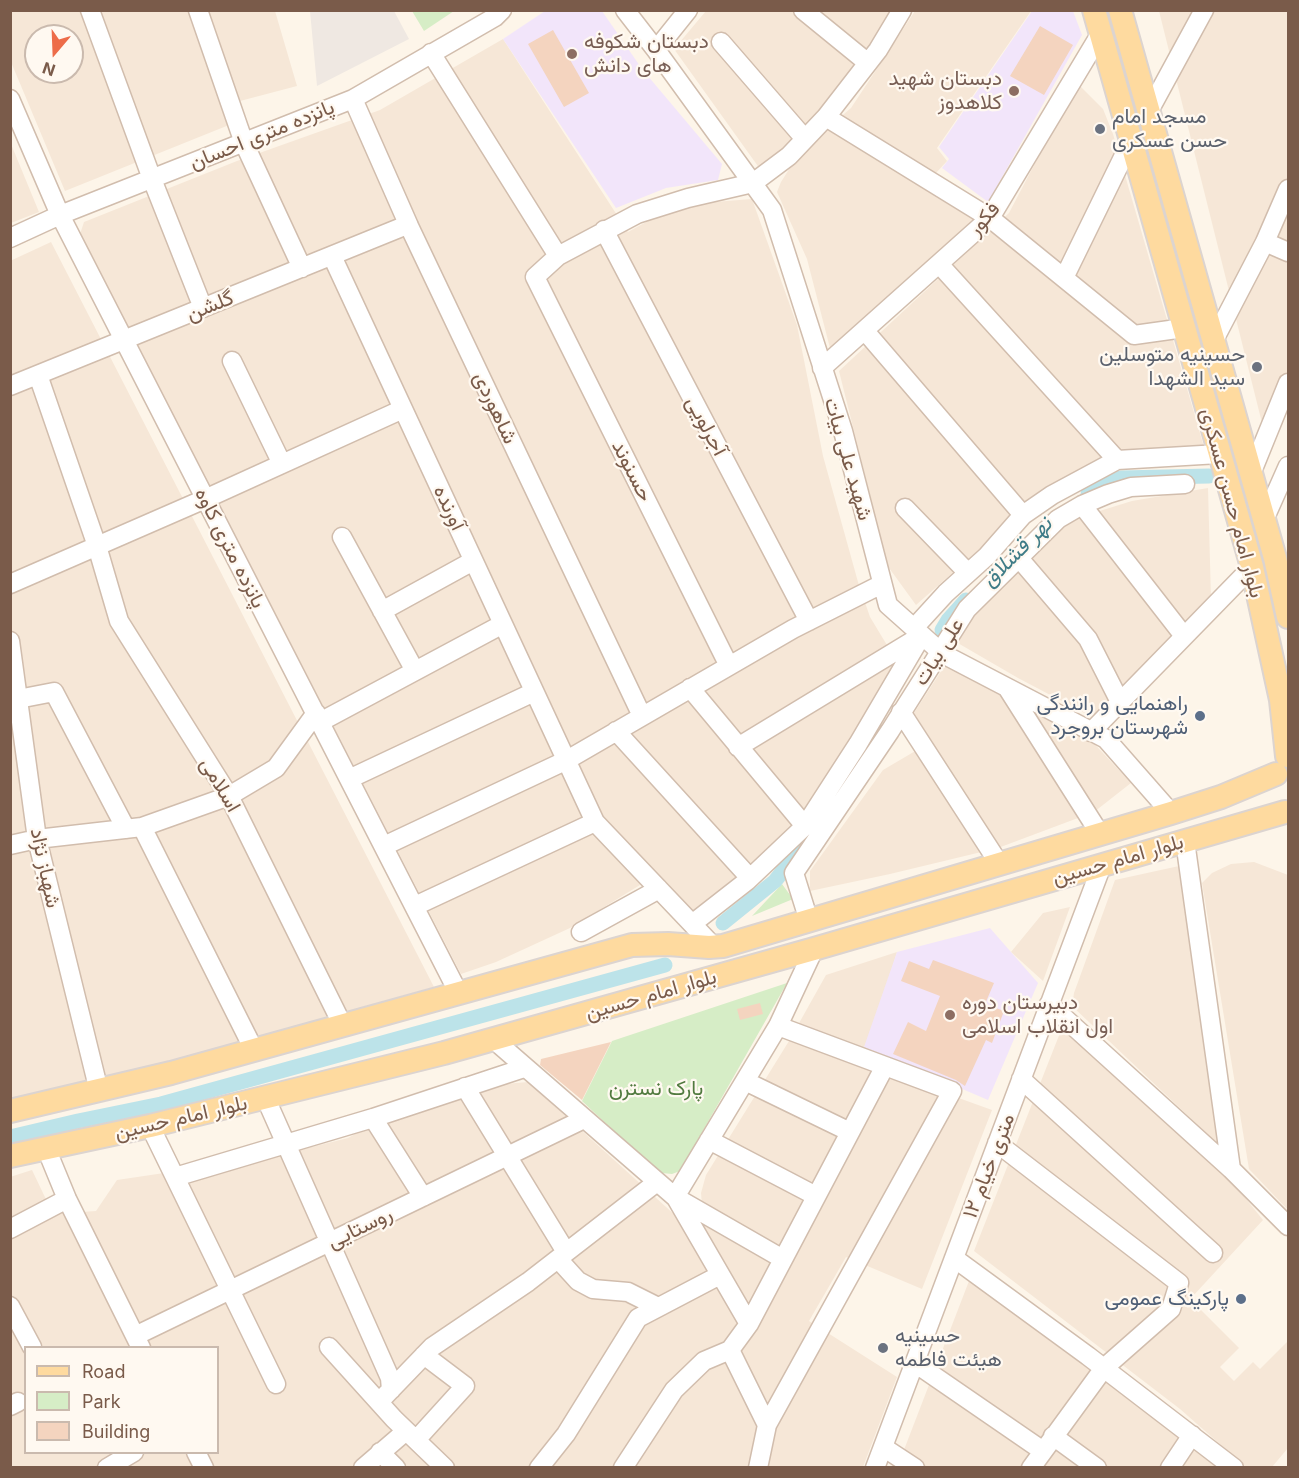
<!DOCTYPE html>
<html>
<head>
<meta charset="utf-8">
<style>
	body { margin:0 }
	#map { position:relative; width:1299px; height:1478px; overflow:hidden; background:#fdf5e9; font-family:Inter,sans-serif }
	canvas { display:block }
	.frame { position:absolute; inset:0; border:12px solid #7a5b4a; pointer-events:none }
	.legend { position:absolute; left:24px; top:1346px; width:195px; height:108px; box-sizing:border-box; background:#fff9f1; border:2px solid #cabaae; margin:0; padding:8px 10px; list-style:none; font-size:18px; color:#7a5b4a }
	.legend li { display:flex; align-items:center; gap:12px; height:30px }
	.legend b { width:30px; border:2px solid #cabaae }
	.north { position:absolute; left:24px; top:24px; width:60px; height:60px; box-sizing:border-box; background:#fff9f1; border:2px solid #cabaae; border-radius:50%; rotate:199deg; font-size:16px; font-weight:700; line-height:24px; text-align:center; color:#7a5b4a }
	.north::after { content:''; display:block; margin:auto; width:21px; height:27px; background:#ed6c49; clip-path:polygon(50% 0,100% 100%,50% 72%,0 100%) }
</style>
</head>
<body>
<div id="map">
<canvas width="1299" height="1478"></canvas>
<div class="frame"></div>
<ul class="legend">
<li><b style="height:8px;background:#feda9f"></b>Road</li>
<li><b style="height:16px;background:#d6edc6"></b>Park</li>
<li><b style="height:16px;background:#f4d4bf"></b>Building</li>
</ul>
<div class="north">N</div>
</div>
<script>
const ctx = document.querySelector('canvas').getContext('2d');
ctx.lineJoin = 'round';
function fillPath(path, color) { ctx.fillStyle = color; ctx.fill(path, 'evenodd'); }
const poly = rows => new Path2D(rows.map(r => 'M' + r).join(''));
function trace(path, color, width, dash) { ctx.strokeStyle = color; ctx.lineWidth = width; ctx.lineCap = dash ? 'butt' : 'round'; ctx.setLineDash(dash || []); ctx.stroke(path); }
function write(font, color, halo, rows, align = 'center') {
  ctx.font = font + ' Inter,Vazirmatn,sans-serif'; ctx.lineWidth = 4.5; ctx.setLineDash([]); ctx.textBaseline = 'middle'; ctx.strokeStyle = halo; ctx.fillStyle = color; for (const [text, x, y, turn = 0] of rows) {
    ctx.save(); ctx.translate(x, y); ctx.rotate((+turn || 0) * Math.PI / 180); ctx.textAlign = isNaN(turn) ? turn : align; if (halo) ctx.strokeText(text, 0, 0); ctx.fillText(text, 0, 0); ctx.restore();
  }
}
fillPath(poly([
	[10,11,275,11,297,86,221,106,229,125,65,191,11,62],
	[36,36,72,36,72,72,36,72],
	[706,11,894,11,870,48,789,150,760,169,674,49],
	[915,11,1031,11,937,148,947,161,925,185,976,216,976,224,831,352,807,259,777,192,781,182,800,152,851,108],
	[1159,11,1288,11,1288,380,1262,423],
	[503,39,628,232,677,205,752,199,797,325,823,456,858,582,870,617,896,660,807,814,751,867,691,913,653,877,570,928,496,962,461,974,80,234,84,222,237,161,380,110],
	[1077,83,1103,109,1113,134,1204,447,1131,452,1034,501,916,605,884,561,882,543,839,371,1009,213],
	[11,144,39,212,11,223,10,223],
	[51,242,434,987,11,1105,10,261],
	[1208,488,1211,599,1094,718,1018,678,944,635,1050,537,1077,518,1132,501],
	[945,665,1088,737,1131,783,1094,812,998,848,890,874,810,891,810,871,883,770,917,750,933,743,914,713],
	[1254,862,1288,875,1288,1210,1249,1169,1202,883,1212,873,1231,864],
	[1179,866,1220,1146,1072,1006,1074,993,1115,880],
	[1070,907,1043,981,1011,952,1043,913],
	[897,952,864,1064,992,1110,922,1289,846,1257,809,1321,897,1377,863,1467,11,1467,10,1177,32,1170,53,1214,96,1211,117,1180,272,1157,348,1138,434,1090,528,1082,676,1216,702,1205,701,1193,706,1175,789,1041,826,975],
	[26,1348,218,1348,218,1452,26,1452],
	[1060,1033,1074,1035,1238,1189,1263,1220,1193,1296,1193,1302,1239,1348,1220,1367,1234,1381,1253,1362,1260,1369,1288,1341,1288,1448,1272,1467,1246,1467,1180,1409,974,1251],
	[969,1281,1222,1467,897,1468]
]), '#f6e7d7');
fillPath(poly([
	[310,11,394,11,409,39,317,86]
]), '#efe8e2');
fillPath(poly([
	[545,11,602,11,642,69,722,164,718,180,666,188,616,208,503,39],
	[1032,11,1073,11,1082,35,988,202,942,168,949,159,939,147],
	[990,928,1038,983,988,1100,864,1047,897,952]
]), '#f2e5fa');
fillPath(poly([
	[412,11,454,11,424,31],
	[782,884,793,899,752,916],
	[787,983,680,1171,672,1174,662,1173,648,1163,582,1101,612,1041]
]), '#d6edc6');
trace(poly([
	[1088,494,1121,478,1209,476],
	[942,630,948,620,966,600],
	[723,923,775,881,808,839],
	[10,1137,78,1121,161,1104,665,965]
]), '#bce3e9', 15);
fillPath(poly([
	[1040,26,1073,45,1044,95,1010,76],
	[553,30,589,93,564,107,528,44],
	[933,960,994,983,985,1004,1004,1011,992,1043,986,1040,965,1086,956,1080,893,1054,908,1022,926,1031,940,996,901,981,909,961,929,969],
	[760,1003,763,1014,740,1020,737,1009],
	[611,1042,582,1100,540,1065,541,1059]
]), '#f4d4bf');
const minor = poly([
	[90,10,152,179,203,308],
	[198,10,244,143,302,268],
	[625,10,656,50,772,210,843,431,888,605,943,654,1106,739,1171,813],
	[803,10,868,63],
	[902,10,878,50,826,117,990,218,1134,335,1184,328],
	[721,42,805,139],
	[656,50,688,10],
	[431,53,558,256],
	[10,99,60,215,458,992],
	[353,99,409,226,642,716],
	[1149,111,1204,10],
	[604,230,809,621],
	[10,238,60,215,353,99,495,17,502,10],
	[1265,242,1288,252],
	[332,256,595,822,714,947],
	[939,264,1117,460],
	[1064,278,1131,141],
	[865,331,1023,515],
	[1214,340,1265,242,1288,189],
	[232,361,282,464],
	[822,368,990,218,1101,33],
	[38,375,97,546,119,621,229,796,343,1026],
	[10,386,402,227,409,226],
	[1251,474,1288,383],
	[1082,505,1184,636],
	[905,508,968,573],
	[1264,520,1288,466],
	[342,537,415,671],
	[1018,557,1088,639,1120,702],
	[10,584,205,499,403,409],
	[382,611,473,561],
	[914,628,946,593,987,556,1023,515,1052,495,1117,460,1219,454],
	[10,641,37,839,99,1091],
	[729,666,535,277,558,256,637,214,688,198,753,183,789,156,826,117],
	[690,688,805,826],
	[1008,689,1100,834],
	[18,699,54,692,126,829],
	[901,712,1000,865],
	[320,722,503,624],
	[616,731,750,878],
	[1091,732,1252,567],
	[738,747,919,637],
	[349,779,534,692],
	[142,827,254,1050],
	[1185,841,1231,1169],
	[10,845,37,839,142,827,229,796,276,768,316,713],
	[384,846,567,760,793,629,882,584],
	[415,906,595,822],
	[809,921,794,873,890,731,967,609,1058,519,1082,505,1108,494,1131,487,1185,484],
	[692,924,747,881,805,826,858,744,922,635],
	[581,932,659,889],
	[1049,1004,1231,1169,1288,1226],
	[493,1039,675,1197,783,1259],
	[1021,1079,1213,1253],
	[745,1081,850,1132],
	[465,1087,566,1252],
	[266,1099,390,1378,391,1390],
	[373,1118,423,1197],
	[150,1126,276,1384],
	[709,1140,816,1196],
	[997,1143,1179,1283,1171,1309,1104,1368,1031,1468],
	[46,1148,67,1199,141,1348],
	[175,1177,373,1118,524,1068],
	[675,1197,778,1026,814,949],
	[676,1198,749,1324],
	[10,1229,67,1199],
	[954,1258,1088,1356,1234,1468],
	[558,1259,578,1281,593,1289,628,1292,658,1307],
	[10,1306,32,1347],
	[135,1336,584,1119],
	[329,1347,394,1419,445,1468],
	[730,1350,749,1324,885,1066],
	[730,1350,767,1425,758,1468],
	[915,1363,1043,1451],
	[379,1402,432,1347,528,1282,657,1182],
	[10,1406,18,1402],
	[767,1425,952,1091,778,1026],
	[1053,1436,1097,1468],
	[416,1440,465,1386,424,1355],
	[883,1447,915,1468],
	[196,1452,204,1468],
	[380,1452,396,1468],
	[107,1468,134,1452],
	[363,1468,406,1431],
	[539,1468,566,1434,638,1318,720,1275],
	[623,1468,674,1390,704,1361,730,1350],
	[875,1468,1102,865],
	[1170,1468,1192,1435]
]);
const major = poly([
	[1094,10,1252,567,1281,700,1287,756],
	[1120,10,1275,558,1288,617],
	[10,1111,171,1073,632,945,668,944,709,947,723,946,1171,813,1221,797,1276,774],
	[10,1156,150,1126,444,1053,814,949,1285,812]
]);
trace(minor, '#d1bdad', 21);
trace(major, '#dcd4d0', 26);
trace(minor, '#fff', 18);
trace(major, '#feda9f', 22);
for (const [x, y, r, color] of [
	[572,54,6,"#8d6e63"],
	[1014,91,6,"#8d6e63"],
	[1100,129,6,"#6b7280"],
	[1257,367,6,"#6b7280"],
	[1200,716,6,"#5c6f8a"],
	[950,1015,6,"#8d6e63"],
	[1241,1299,6,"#5c6f8a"],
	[883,1348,6,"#6b7280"]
]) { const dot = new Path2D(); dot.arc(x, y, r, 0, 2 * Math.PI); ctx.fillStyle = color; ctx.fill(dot); trace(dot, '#fff9f1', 2); }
write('21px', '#785e54', '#fff9f1', [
	["دبستان شکوفه",584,42],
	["های دانش",584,66],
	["دبستان شهید",1002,79,"right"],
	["کلاهدوز",1002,103,"right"],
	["دبیرستان دوره",962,1003],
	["اول انقلاب اسلامی",962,1027]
], 'left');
write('21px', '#5b616d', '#fff9f1', [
	["مسجد امام",1112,117],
	["حسن عسکری",1112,141],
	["حسینیه متوسلین",1245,355,"right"],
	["سید الشهدا",1245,379,"right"],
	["حسینیه",895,1336],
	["هیئت فاطمه",895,1360]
], 'left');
write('21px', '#7a5b4a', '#fff9f1', [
	["پانزده متری احسان",262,135,-22],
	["فکور",984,219,-49],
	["گلشن",210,306,-22],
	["شاهوردی",495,408,65],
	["آجرلویی",706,426,62],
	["شهید علی بیات",848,459,74],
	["حسنوند",632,471,63],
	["بلوار امام حسن عسکری",1232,503,75],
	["آورنده",449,508,65],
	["پانزده متری کاوه",230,548,63],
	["علی بیات",939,652,-58],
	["اسلامی",220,785,60],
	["بلوار امام حسین",1118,860,-16],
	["شهباز نژاد",45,868,78],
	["بلوار امام حسین",651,995,-16],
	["بلوار امام حسین",181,1118,-13],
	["۱۲ متری خیام",989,1166,-69],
	["روستایی",360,1228,-26]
]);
write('21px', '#4e5e75', '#fff9f1', [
	["راهنمایی و رانندگی",1188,704],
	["شهرستان بروجرد",1188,728],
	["پارکینگ عمومی",1229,1299]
], 'right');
write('21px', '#517a3f', '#fff9f1', [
	["پارک نسترن",656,1089]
]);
write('italic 22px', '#3f7c87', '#fff9f1', [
	["نهر قشلاق",1017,552,-45]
]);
</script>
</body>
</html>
